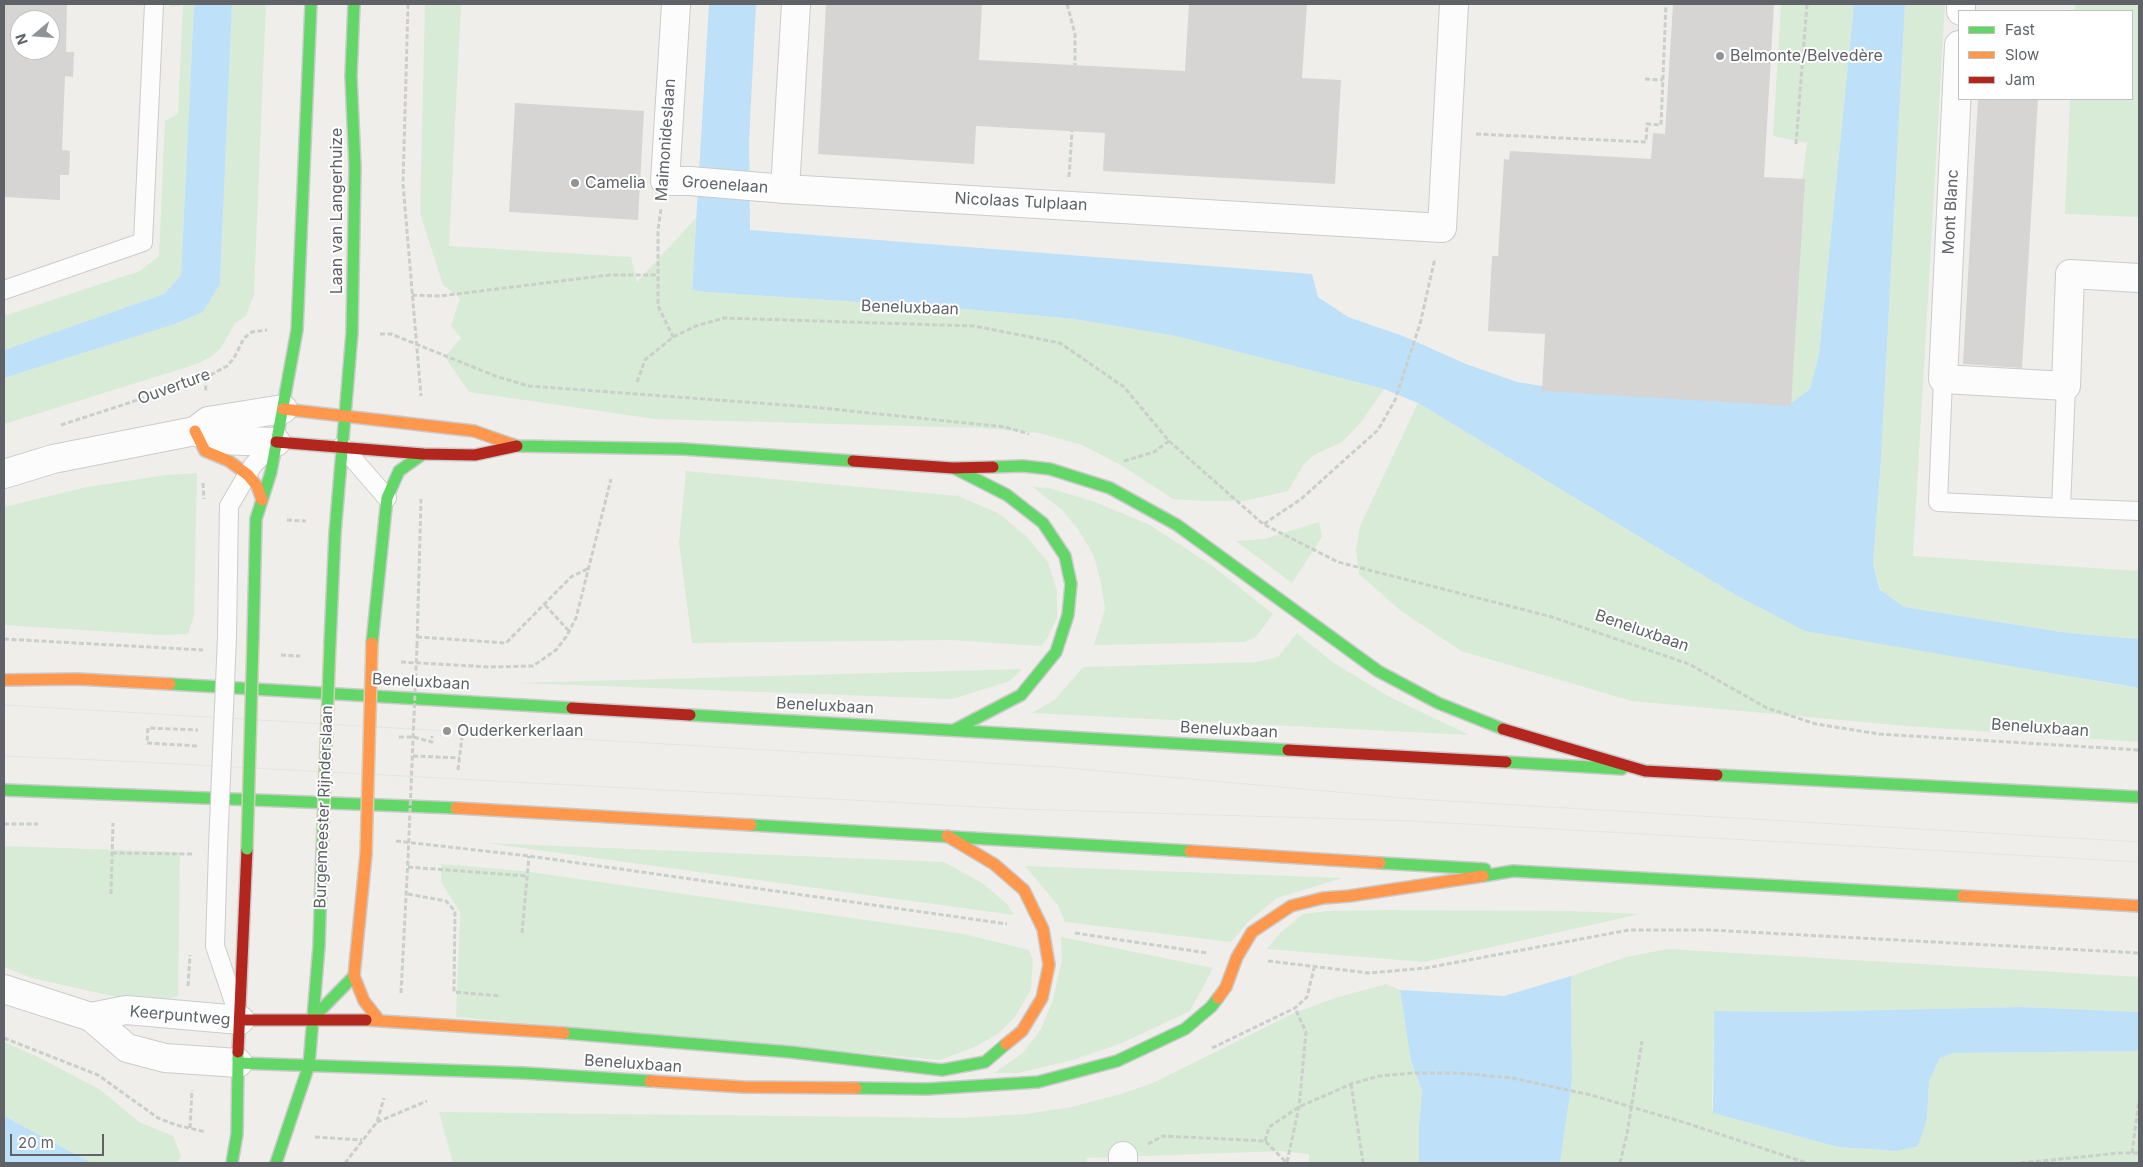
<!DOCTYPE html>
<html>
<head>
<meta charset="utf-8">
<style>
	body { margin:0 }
	#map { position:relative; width:2143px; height:1167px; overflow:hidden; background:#efeeea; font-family:Inter,sans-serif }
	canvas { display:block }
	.frame { position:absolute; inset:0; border:5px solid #5f6368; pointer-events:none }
	.legend { position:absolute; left:1958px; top:10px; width:175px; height:90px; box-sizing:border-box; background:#fff; border:1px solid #bfc1c3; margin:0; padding:6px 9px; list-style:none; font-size:15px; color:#5f6368 }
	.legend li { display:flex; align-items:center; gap:10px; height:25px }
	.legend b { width:25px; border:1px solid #bfc1c3 }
	.north { position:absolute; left:10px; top:10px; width:50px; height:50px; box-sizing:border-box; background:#fff; border:1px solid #bfc1c3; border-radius:50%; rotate:252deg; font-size:14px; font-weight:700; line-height:20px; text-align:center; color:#5f6368 }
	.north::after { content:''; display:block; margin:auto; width:18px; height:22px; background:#919496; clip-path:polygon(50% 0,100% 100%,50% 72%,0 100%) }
	.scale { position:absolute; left:10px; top:1134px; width:94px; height:22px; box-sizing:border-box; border:2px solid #5f6368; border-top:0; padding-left:6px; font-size:15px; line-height:18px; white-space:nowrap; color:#5f6368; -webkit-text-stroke:4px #fff; paint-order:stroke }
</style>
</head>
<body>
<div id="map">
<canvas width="2143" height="1167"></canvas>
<div class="frame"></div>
<ul class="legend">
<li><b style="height:6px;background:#63d668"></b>Fast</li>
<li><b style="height:6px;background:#ff974d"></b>Slow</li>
<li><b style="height:6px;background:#b3261e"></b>Jam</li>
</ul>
<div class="north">N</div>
<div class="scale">20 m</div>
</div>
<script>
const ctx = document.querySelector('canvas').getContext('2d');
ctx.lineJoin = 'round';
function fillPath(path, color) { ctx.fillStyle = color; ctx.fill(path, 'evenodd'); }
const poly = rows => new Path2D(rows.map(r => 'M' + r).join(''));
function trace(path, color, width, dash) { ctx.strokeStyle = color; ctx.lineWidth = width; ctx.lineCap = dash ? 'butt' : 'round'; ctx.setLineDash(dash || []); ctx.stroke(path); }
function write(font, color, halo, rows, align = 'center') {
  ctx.font = font + ' Inter,sans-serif'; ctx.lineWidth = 4; ctx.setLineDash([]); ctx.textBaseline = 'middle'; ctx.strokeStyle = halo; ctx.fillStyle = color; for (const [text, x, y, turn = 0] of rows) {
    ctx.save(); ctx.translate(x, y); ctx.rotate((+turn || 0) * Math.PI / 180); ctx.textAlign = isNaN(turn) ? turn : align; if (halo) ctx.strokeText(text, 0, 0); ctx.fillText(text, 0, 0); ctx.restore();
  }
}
fillPath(poly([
	[171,4,194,4,181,275,164,294,4,350,4,316,140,271,159,256,165,121,178,114,183,5,171,7],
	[232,4,266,4,254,294,246,316,235,323,221,348,212,356,197,364,4,424,4,378,175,324,203,312,220,284],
	[425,4,461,4,449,246,631,257,637,282,696,218,692,290,706,292,965,309,1074,319,1176,336,1384,389,1361,422,1342,442,1314,455,1304,464,1288,491,1244,501,1207,501,1173,499,1121,465,1082,445,1039,433,982,428,655,419,469,392,445,357,461,338,451,326,460,298,443,285,420,213],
	[1781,4,1854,4,1819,354,1810,389,1793,402,1785,401,1801,189,1807,143,1773,136],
	[1905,4,1945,4,1913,556,2139,571,2139,639,2068,633,1904,607,1881,591,1873,564,1881,460],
	[2075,4,2139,4,2139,217,2065,214,2070,99,2132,99,2132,11,2075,11],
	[1418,403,1734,594,2099,682,2139,688,2139,742,1907,726,1632,701,1461,651,1401,611,1359,574,1356,550,1360,526],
	[686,471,958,496,998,513,1026,536,1048,562,1057,591,1057,617,1048,637,1041,646,951,640,692,643,679,543],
	[197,473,194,615,188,634,160,635,4,625,4,507,87,487,166,475],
	[1019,486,1049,488,1095,502,1150,525,1214,567,1273,614,1256,637,1244,642,1094,645,1105,609,1101,583,1094,556,1078,529,1062,510,1033,487],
	[1319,522,1322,537,1292,583,1236,541,1264,539],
	[1297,633,1331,661,1388,696,1469,735,1032,713,1056,699,1083,667,1257,662,1278,657],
	[1022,669,1010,681,952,699,517,683],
	[486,843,944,862,984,884,1007,904,1014,915],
	[4,846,180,852,178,996,148,1004,32,978,4,967],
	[441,864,523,871,964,934,1029,950,1033,960,1031,989,1015,1017,999,1033,977,1046,940,1060,456,1017,460,912,441,882],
	[1025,866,1342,878,1277,898,1248,922,1231,942,1065,922,1058,905],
	[1387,910,1569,911,1640,914,1424,962,1267,949,1280,933,1303,914,1330,911],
	[1061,937,1213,968,1190,1011,1122,1043,1073,1060,1018,1073,994,1073,1023,1053,1041,1029,1053,1000,1062,960],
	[1668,949,2139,977,2139,1012,2020,1007,1795,1012,1714,1011,1712,1104,1713,1113,1838,1147,1897,1151,1927,1119,1929,1081,1940,1058,1953,1053,2139,1051,2139,1163,1560,1163,1572,1081,1571,976,1626,957],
	[1386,984,1400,990,1411,1061,1422,1091,1419,1125,1419,1163,1309,1163,1309,1154,1281,1151,1087,1158,1087,1163,453,1163,439,1112,961,1118,1026,1114,1071,1107,1121,1094,1153,1083,1292,1014,1335,998],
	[4,1042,34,1055,99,1089,139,1122,173,1136,181,1156,177,1163,92,1163,4,1116]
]), '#d8ebd6');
fillPath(poly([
	[194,4,232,4,220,284,203,312,175,324,4,378,4,350,164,294,181,275],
	[709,4,756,4,749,141,750,230,1312,274,1318,297,1348,317,1403,336,1466,364,1517,382,1579,392,1793,402,1810,389,1819,354,1854,4,1905,4,1881,460,1873,564,1880,590,1904,607,2068,633,2139,639,2139,688,1805,631,1734,594,1418,403,1384,389,1176,336,1074,319,965,309,706,292,692,290],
	[1571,976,1572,1081,1560,1163,1419,1163,1419,1125,1422,1091,1411,1061,1400,990,1504,996],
	[2020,1007,2139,1012,2139,1051,1953,1053,1940,1058,1929,1081,1927,1119,1918,1146,1897,1151,1838,1147,1713,1113,1714,1011,1795,1012],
	[4,1116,92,1163,4,1163]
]), '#bfe0f9');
fillPath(poly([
	[4,4,67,4,66,52,74,52,73,77,65,76,62,150,70,151,69,175,60,175,60,200,4,197],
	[20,20,50,20,50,50,20,50],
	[826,4,982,4,979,60,1185,71,1189,4,1307,4,1302,78,1341,80,1335,184,1103,171,1105,133,976,126,974,164,818,154],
	[1673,4,1774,4,1764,177,1805,179,1791,406,1542,391,1545,334,1488,331,1492,256,1498,256,1504,159,1509,160,1510,151,1651,159,1653,133,1665,134],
	[1978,99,2038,99,2022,368,1963,364],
	[515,103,644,111,638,220,509,212]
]), '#d6d5d3');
const lane = poly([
	[4,290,143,242,154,4],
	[1943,379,1938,502,2061,508,2066,386],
	[342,446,387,498],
	[2061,508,2139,511],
	[227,637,229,506,253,465,276,442],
	[218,847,215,946,235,1005]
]);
const street = poly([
	[676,4,665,181,690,181,785,189],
	[796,4,785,189,1442,228,1454,4],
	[1961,11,1961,4],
	[1959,45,1943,379,2066,386,2070,274,2139,278],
	[195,431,217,440,276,442],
	[4,474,53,459,195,431,208,421,283,409],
	[4,989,91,1017,127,1048,165,1058,238,1063],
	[91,1017,126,1010,240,1020],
	[1123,1156,1123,1163]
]);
const fast = poly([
	[511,444,517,446,683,449,853,461],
	[993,467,1023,466,1050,469,1110,488,1177,525,1378,671,1438,703,1503,729],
	[253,640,256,519,271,472,297,330,311,4],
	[330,643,335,533,352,333,355,167,351,76,354,4],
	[372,643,387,498,399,471,423,454],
	[170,684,572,708],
	[690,715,1288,750],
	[954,730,1021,695,1056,652,1068,615,1071,584,1065,556,1043,523,1007,495,956,469],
	[1506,762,1622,769],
	[1717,775,2139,797],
	[4,790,456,808],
	[751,825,1190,851],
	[1380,863,1485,869],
	[1483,876,1513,871,1963,896],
	[312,1019,354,976],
	[564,1033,790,1052,942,1070,985,1062,1006,1044],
	[238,1052,238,1063,524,1073,650,1081],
	[309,1065,319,946,322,852],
	[856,1088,927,1089,1038,1082,1117,1061,1185,1029,1211,1007,1218,998],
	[232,1163,237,1134,238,1063],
	[276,1163,309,1065]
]);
const slow = poly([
	[283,409,474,431,511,444],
	[195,431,205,451,229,461,248,475,257,486,262,500],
	[4,680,77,679,170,684],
	[456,808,751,825],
	[947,836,994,864,1024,890,1043,929,1049,965,1042,998,1022,1031,1006,1044],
	[1190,851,1380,863],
	[366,854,354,976,364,1001,379,1020],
	[1963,896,2139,906],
	[1218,998,1226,987,1237,957,1252,932,1291,906,1323,898,1349,896,1483,876],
	[366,1020,564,1033],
	[650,1081,743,1087,856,1088]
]);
const jam = poly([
	[276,442,423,454,475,455,517,446],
	[853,461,953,468,993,467],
	[572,708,690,715],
	[1503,729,1645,771,1717,775],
	[1288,750,1506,762],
	[240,1020,366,1020],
	[238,1052,247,849]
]);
trace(lane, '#cbcccc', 20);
trace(street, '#cbcccc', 30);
trace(fast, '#cacacb', 14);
trace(slow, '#cacacb', 14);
trace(jam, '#cacacb', 14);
trace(poly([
	[408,4,403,184,421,396],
	[1067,4,1075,34,1075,65],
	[1645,79,1663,80],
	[1476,134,1646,142,1647,124,1661,125,1666,4],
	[1796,144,1807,4],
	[1069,177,1072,131],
	[661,209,658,230,658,306,673,337],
	[412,295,440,296,609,275,658,275],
	[380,334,391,334,498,377,529,386,812,407,1005,427,1029,434],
	[205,378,206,392],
	[637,382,645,360,673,337,696,326,724,318,974,326,1060,343,1124,387,1169,441,1263,524,1338,562,1552,617,1689,664,1767,708,1816,724,1879,734,2139,750],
	[61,425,205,378,227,366,234,358,244,338,252,332,267,330],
	[1124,461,1154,452,1169,441],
	[203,483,204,499],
	[287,520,306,521],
	[1264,524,1301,499,1378,430,1395,400,1420,324,1435,258],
	[545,605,569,631],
	[417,637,506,643,571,577,589,568],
	[4,639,203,650],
	[417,646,421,499],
	[281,655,300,656],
	[401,662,490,667,533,666,556,650,566,637,576,618,611,479],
	[399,737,413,737,432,742,432,736],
	[197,746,147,743,148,728,198,730],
	[413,756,460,758],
	[458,770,462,737],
	[4,824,38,824],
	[396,841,529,856,1007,924],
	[112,853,194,854],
	[408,867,527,876],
	[111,894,113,823],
	[408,894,446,901,455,911,454,992,501,996],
	[522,933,529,856],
	[1075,933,1207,953],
	[1268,961,1369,973,1426,968,1629,930,1710,930,2139,953],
	[188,986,190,955],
	[401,993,408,858],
	[4,1038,98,1075,158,1118,176,1125,206,1132],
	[1212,1048,1295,1008,1307,997,1314,968],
	[1351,1084,1363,1163],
	[377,1122,427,1101],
	[190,1128,192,1090],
	[315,1137,362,1140],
	[1265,1141,1269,1127,1299,1107,1351,1084,1379,1076,1413,1073,1458,1073,1512,1078,1591,1095,1686,1123,1807,1163],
	[1148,1144,1163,1136,1265,1141,1287,1163],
	[2132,1153,2139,1100],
	[1287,1162,1299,1107,1306,1032,1295,1008],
	[345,1163,377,1122,384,1098],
	[1620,1163,1627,1134,1642,1041],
	[2021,1163,2119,1153,2139,1153]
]), '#cacfcc', 3, [5, 2.5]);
trace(lane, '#fdfcfc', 18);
trace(street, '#fdfcfc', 28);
trace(fast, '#63d668', 11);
trace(slow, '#ff974d', 11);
trace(jam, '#b3261e', 11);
trace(poly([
	[4,705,1056,767,1415,799,2139,842],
	[4,756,141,762,1018,809,1412,821,2139,862]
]), '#e4e4e4', 1);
const laneBridge = poly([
	[218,847,227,637]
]);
const fastBridge = poly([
	[247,849,253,640],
	[322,852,330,643]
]);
const slowBridge = poly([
	[366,854,372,643]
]);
trace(laneBridge, '#cbcccc', 20, []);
trace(fastBridge, '#d7ceb8', 14, []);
trace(slowBridge, '#d7ceb8', 14, []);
trace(poly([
	[408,858,417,646]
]), '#cacfcc', 3, [5, 2.5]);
trace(laneBridge, '#fdfcfc', 18);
trace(fastBridge, '#63d668', 11);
trace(slowBridge, '#ff974d', 11);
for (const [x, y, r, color] of [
	[1720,56,5,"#919496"],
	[575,183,5,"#919496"],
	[447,731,5,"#919496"]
]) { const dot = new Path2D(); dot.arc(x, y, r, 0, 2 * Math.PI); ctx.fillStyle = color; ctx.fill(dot); trace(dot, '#fff', 2); }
write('16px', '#5f6368', '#fff', [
	["Belmonte/Belvedère",1730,56],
	["Camelia",585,183],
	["Ouderkerkerlaan",457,731]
], 'left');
write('16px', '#5f6368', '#fff', [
	["Maimonideslaan",666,140,-86],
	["Groenelaan",725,185,4],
	["Nicolaas Tulplaan",1021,202,3],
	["Laan van Langerhuize",337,211,-90],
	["Mont Blanc",1951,212,-87],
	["Beneluxbaan",910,308,2],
	["Ouverture",174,387,-20],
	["Beneluxbaan",1642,631,19],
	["Beneluxbaan",421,682,3],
	["Beneluxbaan",825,706,3],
	["Beneluxbaan",2040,728,4],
	["Beneluxbaan",1229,730,3],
	["Burgemeester Rijnderslaan",324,807,-88],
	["Keerpuntweg",180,1016,5],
	["Beneluxbaan",633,1064,4]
]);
</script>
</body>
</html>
